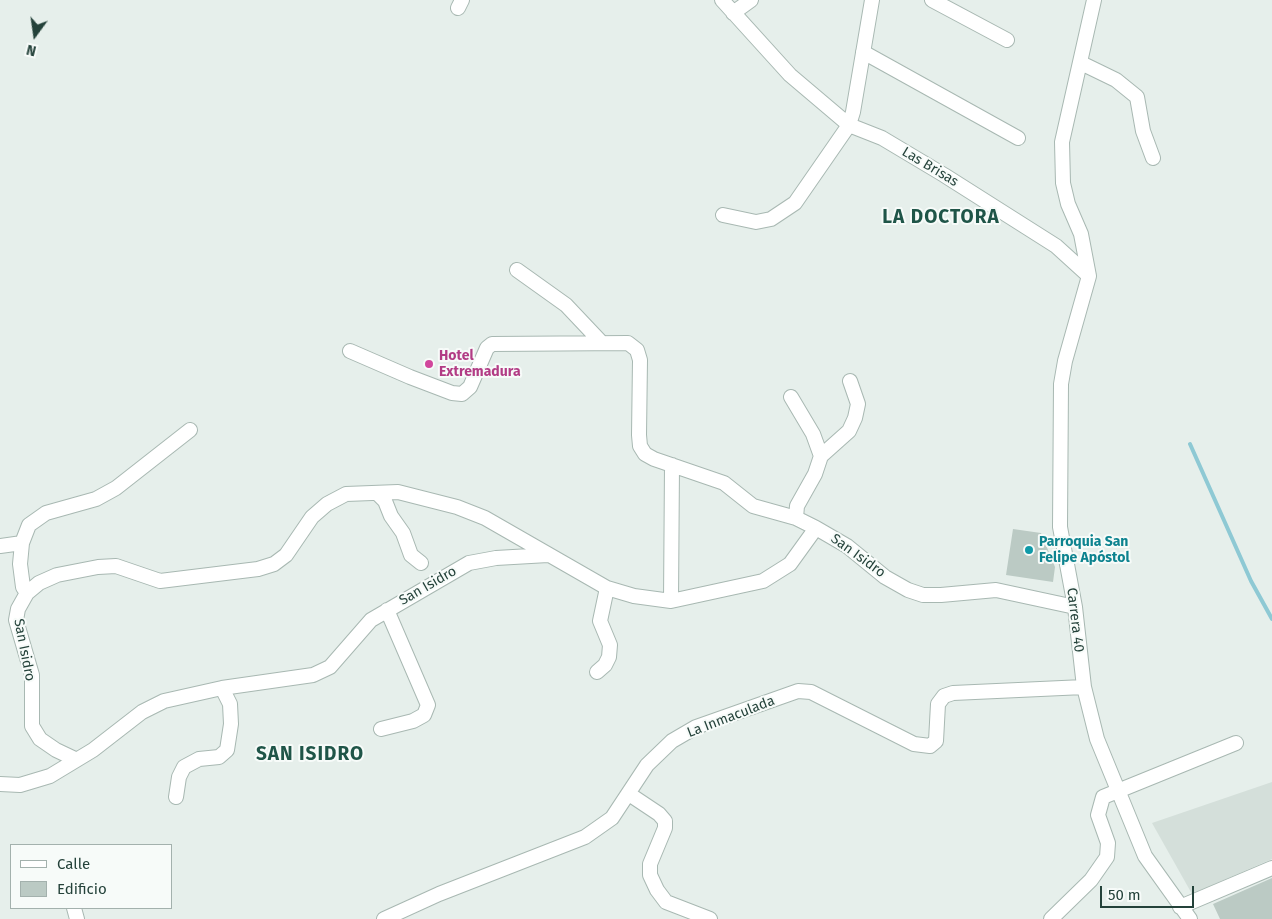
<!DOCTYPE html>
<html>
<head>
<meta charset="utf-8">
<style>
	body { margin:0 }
	#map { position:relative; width:1272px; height:919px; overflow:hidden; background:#e6efeb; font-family:"Fira Sans",sans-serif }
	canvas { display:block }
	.legend { position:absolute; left:10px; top:844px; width:162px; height:65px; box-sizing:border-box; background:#f7fbf9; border:1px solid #a3b1ad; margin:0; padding:6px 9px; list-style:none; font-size:15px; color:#24423a }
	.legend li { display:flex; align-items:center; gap:10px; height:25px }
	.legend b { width:25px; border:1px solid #a3b1ad }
	.north { position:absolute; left:10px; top:10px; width:50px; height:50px; -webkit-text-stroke:4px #f7fbf9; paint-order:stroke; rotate:194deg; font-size:14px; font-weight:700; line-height:20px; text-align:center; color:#24423a }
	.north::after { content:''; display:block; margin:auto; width:18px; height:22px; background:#24423a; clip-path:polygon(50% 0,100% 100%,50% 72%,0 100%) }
	.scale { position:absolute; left:1100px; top:886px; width:94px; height:22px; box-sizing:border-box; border:2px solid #24423a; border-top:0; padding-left:6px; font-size:15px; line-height:18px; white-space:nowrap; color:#24423a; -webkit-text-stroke:4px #f7fbf9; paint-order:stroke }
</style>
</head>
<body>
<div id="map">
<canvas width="1272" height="919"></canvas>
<ul class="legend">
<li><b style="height:6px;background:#fff"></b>Calle</li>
<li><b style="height:14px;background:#bbcac4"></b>Edificio</li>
</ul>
<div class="north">N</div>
<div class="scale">50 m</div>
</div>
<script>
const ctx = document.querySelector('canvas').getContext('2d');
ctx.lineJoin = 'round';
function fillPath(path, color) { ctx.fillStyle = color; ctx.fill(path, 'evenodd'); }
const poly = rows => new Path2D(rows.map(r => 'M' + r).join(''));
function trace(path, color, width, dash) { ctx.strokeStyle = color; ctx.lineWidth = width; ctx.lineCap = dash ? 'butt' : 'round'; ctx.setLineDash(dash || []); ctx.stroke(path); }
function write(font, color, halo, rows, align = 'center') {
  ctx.font = font + ' "Fira Sans",sans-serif'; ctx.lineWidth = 4; ctx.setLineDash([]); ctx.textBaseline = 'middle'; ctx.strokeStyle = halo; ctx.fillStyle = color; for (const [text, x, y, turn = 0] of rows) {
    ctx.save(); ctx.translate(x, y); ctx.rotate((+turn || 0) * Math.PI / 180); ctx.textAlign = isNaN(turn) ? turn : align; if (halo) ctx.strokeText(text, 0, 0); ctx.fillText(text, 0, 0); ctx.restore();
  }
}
fillPath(poly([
	[1272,782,1272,859,1192,894,1152,823]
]), '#d4dfda');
trace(poly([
	[1190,444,1251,581,1272,619]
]), '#8ec9d4', 4);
fillPath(poly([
	[1013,529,1041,533,1055,567,1053,582,1006,575],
	[1272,878,1272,919,1220,919,1213,904]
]), '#bbcac4');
const minor = poly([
	[722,0,790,75,849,125,882,138,944,175,1056,246,1089,276],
	[932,0,1007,40],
	[1094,0,1062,142,1063,183,1068,204,1081,234,1089,276,1065,361,1061,384,1060,527,1075,607,1084,687,1097,739,1145,856,1190,919],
	[458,8,462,0],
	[733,13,751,0],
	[863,52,1018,138],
	[1081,63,1116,80,1137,97,1143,131,1153,158],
	[723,215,756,222,771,219,795,203,849,125,853,112,872,0],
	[517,270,566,305,601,342],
	[350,351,410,377,452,393,462,394,470,387,487,348,492,344,628,343,637,350,640,360,639,435,640,446,645,454,654,459,724,483,753,506,796,518,816,528],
	[791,397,813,434,821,456,815,474,797,506,796,518],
	[821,456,849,431,855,418,858,404,850,381],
	[377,493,385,501,391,516,403,533,411,555,421,563],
	[0,546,22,543],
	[27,593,23,587,20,564,22,543,29,525,46,513,96,499,116,488,190,430],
	[671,601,672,465],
	[597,672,605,665,609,657,610,645,600,621,607,588],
	[381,729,413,721,424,715,428,705,387,610],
	[75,759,56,750,40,739,32,726,32,675,16,620,18,609,27,593,39,583,57,575,98,567,116,566,160,581,258,569,274,564,286,555,312,517,327,504,346,494,398,492,457,507,485,518,607,588,634,596,671,601,763,581,790,564,816,528,847,546,885,577,908,590,923,595,941,595,996,590,1075,607],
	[0,784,20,785,50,776,93,750,142,712,164,701,222,688,313,675,330,667,371,620,469,563,496,558,548,555],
	[629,794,659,814,665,821,665,828,650,864,650,875,657,890,666,902,710,919],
	[176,797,179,777,184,767,199,759,219,757,227,750,231,724,230,704,222,688],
	[1180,907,1272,868],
	[74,908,77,919],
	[384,919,439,894,585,837,612,818,647,765,672,741,696,727,798,691,811,692,914,744,930,746,936,741,938,704,944,696,953,693,1084,687],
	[1051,919,1091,880,1107,857,1108,843,1098,815,1103,797,1236,743]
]);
trace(minor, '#a8b8b2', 16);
trace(minor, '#fff', 14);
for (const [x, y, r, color] of [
	[429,364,5,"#d1479c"],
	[1029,550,5,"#0f9aa8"]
]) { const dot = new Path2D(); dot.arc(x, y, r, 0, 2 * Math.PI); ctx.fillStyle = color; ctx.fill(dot); trace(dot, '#f7fbf9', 2); }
write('14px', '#24423a', '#f7fbf9', [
	["Las Brisas",930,167,31],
	["San Isidro",858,556,36],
	["San Isidro",428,586,-30],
	["Carrera 40",1075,620,83],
	["San Isidro",24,650,79],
	["La Inmaculada",731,717,-21]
]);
write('bold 14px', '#b23c85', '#f7fbf9', [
	["Hotel",439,356],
	["Extremadura",439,372]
], 'left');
write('bold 14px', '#0d838f', '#f7fbf9', [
	["Parroquia San",1039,542],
	["Felipe Apóstol",1039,558]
], 'left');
ctx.letterSpacing = '1px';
write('bold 19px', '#1f5548', '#f7fbf9', [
	["LA DOCTORA",941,218],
	["SAN ISIDRO",310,755]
]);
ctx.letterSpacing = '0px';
</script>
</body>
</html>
